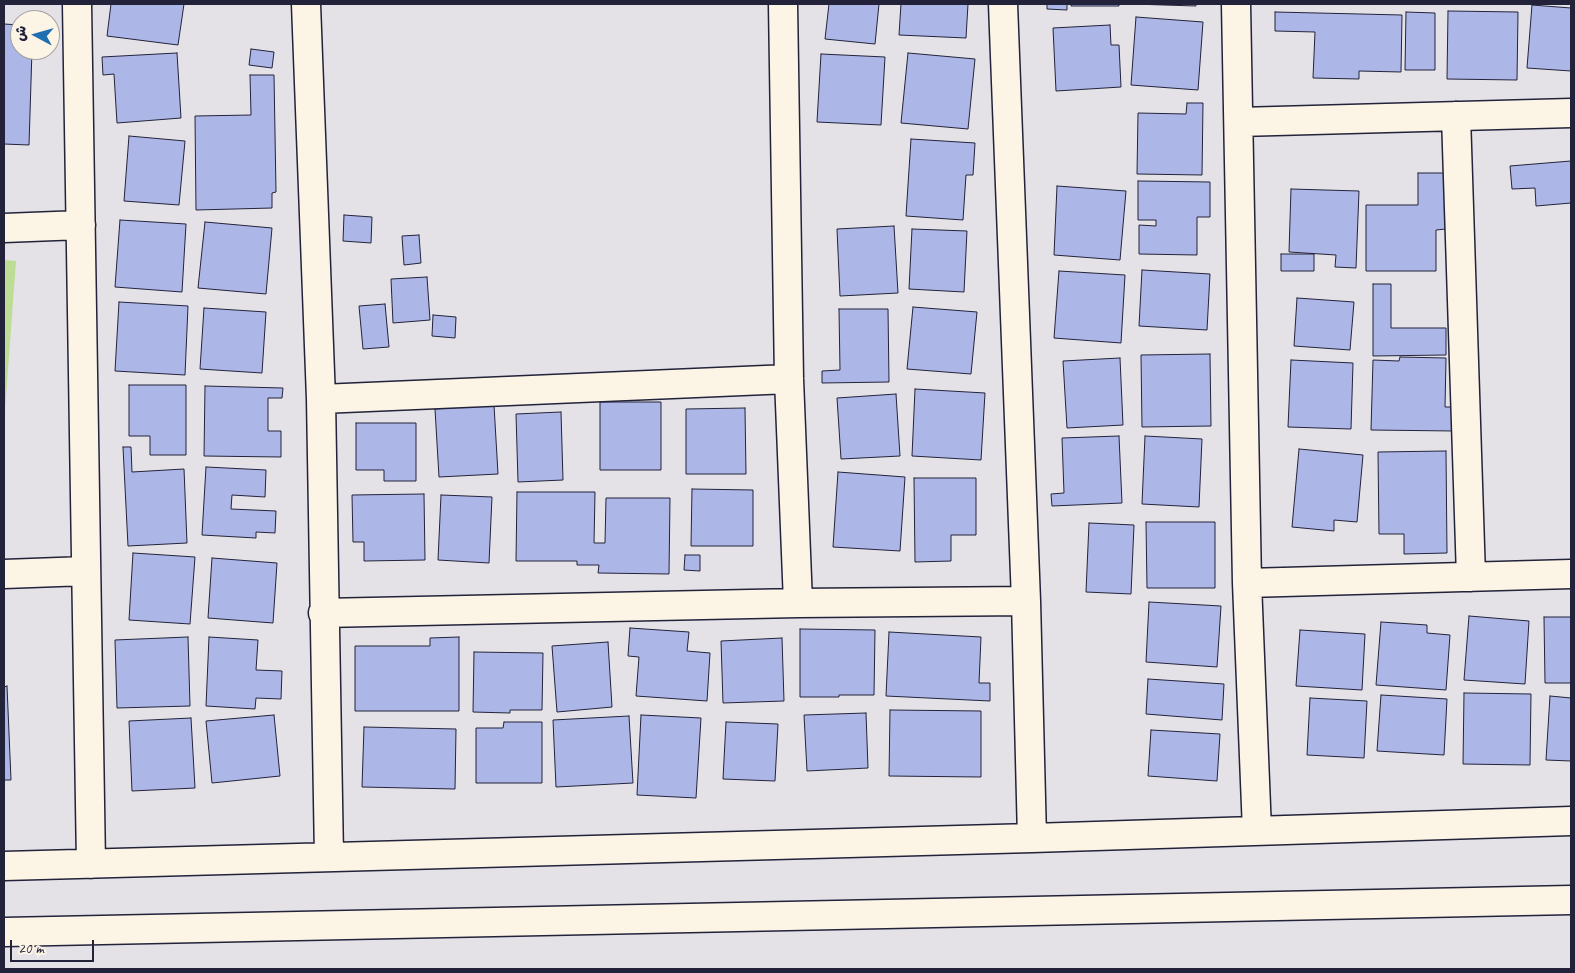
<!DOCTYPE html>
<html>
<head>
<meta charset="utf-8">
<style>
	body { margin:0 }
	#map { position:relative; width:1575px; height:973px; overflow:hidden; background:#e4e2e6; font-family:Caveat,"Playpen Sans Arabic",sans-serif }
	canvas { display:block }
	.frame { position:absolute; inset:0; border:5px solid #22223b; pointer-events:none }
	.north { position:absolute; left:10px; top:10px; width:50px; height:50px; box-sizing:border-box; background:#fcf5e5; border:1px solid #a5a1a1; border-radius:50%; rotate:276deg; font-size:14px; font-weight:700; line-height:20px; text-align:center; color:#22223b }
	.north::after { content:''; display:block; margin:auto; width:18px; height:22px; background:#1f6fb2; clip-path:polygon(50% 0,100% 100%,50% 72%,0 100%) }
	.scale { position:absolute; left:10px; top:940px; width:84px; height:22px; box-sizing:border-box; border:2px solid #22223b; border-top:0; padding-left:6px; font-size:15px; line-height:18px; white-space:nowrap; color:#22223b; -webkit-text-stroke:4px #fcf5e5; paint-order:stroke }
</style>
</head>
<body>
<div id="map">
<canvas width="1575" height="973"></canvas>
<div class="frame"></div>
<div class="north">ش</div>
<div class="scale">20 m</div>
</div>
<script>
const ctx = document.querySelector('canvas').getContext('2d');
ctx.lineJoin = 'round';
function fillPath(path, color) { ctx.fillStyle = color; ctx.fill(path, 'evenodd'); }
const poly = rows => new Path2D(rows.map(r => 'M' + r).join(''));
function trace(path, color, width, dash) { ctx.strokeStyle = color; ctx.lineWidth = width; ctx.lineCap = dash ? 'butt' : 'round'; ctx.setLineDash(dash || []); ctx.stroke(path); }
fillPath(poly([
	[4,260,16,261,4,424]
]), '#bddd96');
const building = poly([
	[111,4,184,4,178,45,107,36,111,4],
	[829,4,879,4,875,44,825,39,829,4],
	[901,4,968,4,966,38,899,35,901,4],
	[1047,4,1067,4,1067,10,1047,9,1047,4],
	[1071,4,1119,4,1119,6,1071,6,1071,4],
	[1132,4,1196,4,1196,6,1132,4],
	[1532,5,1571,8,1571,71,1527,68,1532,5],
	[1448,11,1518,12,1517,80,1447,79,1448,11],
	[1275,12,1402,15,1401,72,1359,71,1359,79,1313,78,1315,32,1275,31,1275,12],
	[1406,12,1435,13,1435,70,1405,70,1406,12],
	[1136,17,1203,22,1198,90,1131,85,1136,17],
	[4,24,20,25,20,50,32,50,29,145,4,144,4,24],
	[1110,25,1111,45,1119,45,1121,87,1056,91,1053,28,1110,25],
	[251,49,274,52,272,68,249,65,251,49],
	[177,53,181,118,117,123,114,74,103,75,102,57,177,53],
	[908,53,975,59,968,129,901,123,908,53],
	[821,54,885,57,881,125,817,122,821,54],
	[250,75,274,75,276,192,272,193,272,208,196,210,195,116,251,115,250,75],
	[1187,103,1203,103,1202,175,1137,174,1138,113,1186,114,1187,103],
	[129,136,185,141,179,205,124,201,129,136],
	[911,139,975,143,973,175,966,175,963,220,906,216,911,139],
	[1571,161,1571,203,1536,206,1535,188,1512,189,1510,166,1571,161],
	[1418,173,1446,173,1446,229,1436,230,1436,271,1366,271,1366,205,1418,205,1418,173],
	[1138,181,1210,182,1210,217,1197,217,1197,255,1139,254,1139,225,1156,226,1156,220,1138,220,1138,181],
	[1057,186,1126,191,1120,260,1054,255,1057,186],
	[1291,189,1359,191,1356,268,1335,267,1336,255,1289,252,1291,189],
	[344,215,372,217,371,243,343,241,344,215],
	[120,220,186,224,182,292,115,287,120,220],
	[205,222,272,228,266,294,198,288,205,222],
	[894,226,898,293,840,296,837,229,894,226],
	[912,229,967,231,964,292,909,289,912,229],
	[419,235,421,263,404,265,402,236,419,235],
	[1281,254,1314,254,1314,271,1281,271,1281,254],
	[1142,270,1210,274,1207,330,1139,326,1142,270],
	[1059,271,1125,275,1121,343,1054,338,1059,271],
	[427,277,430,320,393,323,391,279,427,277],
	[1373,284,1391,284,1391,328,1446,328,1446,355,1373,356,1373,284],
	[1297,298,1354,302,1350,350,1294,346,1297,298],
	[119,302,188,306,185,375,115,371,119,302],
	[385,304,389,347,363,349,359,306,385,304],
	[913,307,977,312,971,374,907,369,913,307],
	[204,308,266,312,262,373,200,369,204,308],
	[839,309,888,309,889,382,822,383,822,371,840,370,839,309],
	[433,315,456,317,455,338,432,336,433,315],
	[1210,354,1211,426,1142,427,1141,355,1210,354],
	[1400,357,1446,358,1445,407,1455,407,1454,431,1371,430,1373,360,1399,361,1400,357],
	[1120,358,1123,425,1067,428,1063,361,1120,358],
	[1291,360,1353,363,1351,429,1288,427,1291,360],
	[129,385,186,385,186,455,150,455,150,436,129,436,129,385],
	[205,386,283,388,282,398,268,398,268,431,281,431,281,457,204,456,205,386],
	[915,389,985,393,981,460,912,456,915,389],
	[896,394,900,456,841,459,837,398,896,394],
	[600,402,661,402,661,470,600,470,600,402],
	[494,405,498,474,439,477,435,409,494,405],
	[745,408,746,474,686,474,686,409,745,408],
	[561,412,563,480,518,482,516,414,561,412],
	[356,423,416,423,416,481,384,481,384,470,356,470,356,423],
	[1119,436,1122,503,1052,506,1051,494,1064,493,1062,438,1119,436],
	[1145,436,1202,439,1199,507,1142,504,1145,436],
	[123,447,131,447,132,472,184,469,187,543,128,546,123,447],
	[1299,449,1363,455,1357,522,1334,520,1334,531,1292,527,1299,449],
	[1446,451,1447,553,1404,554,1404,534,1379,534,1378,452,1446,451],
	[206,467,266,470,265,497,232,495,231,509,276,511,275,533,256,532,256,538,202,535,206,467],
	[838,472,905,477,900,551,833,547,838,472],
	[914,478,976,478,976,535,951,535,951,561,915,562,914,478],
	[692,489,753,490,753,546,691,546,692,489],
	[517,492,595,492,594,543,605,543,606,498,670,498,669,574,598,573,599,565,577,565,577,561,516,561,517,492],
	[424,494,425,560,364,561,364,542,353,542,352,495,424,494],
	[441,495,492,497,489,563,438,560,441,495],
	[1146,522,1215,522,1215,588,1147,588,1146,522],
	[1089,523,1134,525,1131,594,1086,592,1089,523],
	[133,553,195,557,190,624,129,620,133,553],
	[685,555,700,555,700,571,684,570,685,555],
	[212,558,277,563,273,623,208,618,212,558],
	[1149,602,1221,606,1217,667,1146,662,1149,602],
	[1469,616,1529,621,1525,684,1464,680,1469,616],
	[1544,617,1571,617,1571,683,1545,683,1544,617],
	[1381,622,1427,625,1427,633,1450,635,1446,690,1376,685,1381,622],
	[630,628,689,632,687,651,710,653,707,701,636,696,639,657,628,656,630,628],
	[800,629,875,630,874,695,839,695,839,697,800,697,800,629],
	[1300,630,1365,634,1362,690,1296,686,1300,630],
	[889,632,981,637,979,683,990,683,990,701,886,696,889,632],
	[188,637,190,706,117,708,115,640,188,637],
	[209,637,258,640,256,670,282,671,281,699,256,698,255,709,206,706,209,637],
	[459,637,459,711,355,711,355,646,430,646,430,638,459,637],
	[782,638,784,701,723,703,721,641,782,638],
	[608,642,612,707,557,712,552,646,608,642],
	[474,652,543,653,542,710,510,710,510,713,473,712,474,652],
	[1148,679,1224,684,1222,720,1146,714,1148,679],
	[7,686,11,780,4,780,4,687,7,686],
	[1464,693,1531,694,1530,765,1463,764,1464,693],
	[1381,695,1447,699,1444,755,1377,751,1381,695],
	[1550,696,1571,698,1571,761,1546,760,1550,696],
	[1310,698,1367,701,1364,758,1307,755,1310,698],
	[890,710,981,711,981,777,889,776,890,710],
	[866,713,868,768,807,771,804,715,866,713],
	[274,715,280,776,212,783,206,721,274,715],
	[641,715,701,718,696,798,637,795,641,715],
	[629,716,633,783,556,787,553,720,629,716],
	[191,718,195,788,132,791,129,721,191,718],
	[504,722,542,722,542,783,476,783,476,728,503,728,504,722],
	[726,722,778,724,775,781,723,779,726,722],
	[364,727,456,729,455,789,362,787,364,727],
	[1151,730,1220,734,1217,781,1148,776,1151,730]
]);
fillPath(building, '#adb7e7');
trace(building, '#22223b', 1);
const minor = poly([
	[77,4,91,864],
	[306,4,321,399,329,857],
	[783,4,789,379,798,603],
	[1003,4,1026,601,1032,838],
	[1236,4,1247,583,1257,831],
	[1456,116,1471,577],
	[1239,122,1571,113],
	[4,228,81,225],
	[321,399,789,379],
	[4,574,86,571],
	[1247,583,1571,574],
	[323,613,798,603,1026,601],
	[4,866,1032,838,1571,821],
	[4,932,1571,900]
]);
trace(minor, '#22223b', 31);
trace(minor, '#fcf5e5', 28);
</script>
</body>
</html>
